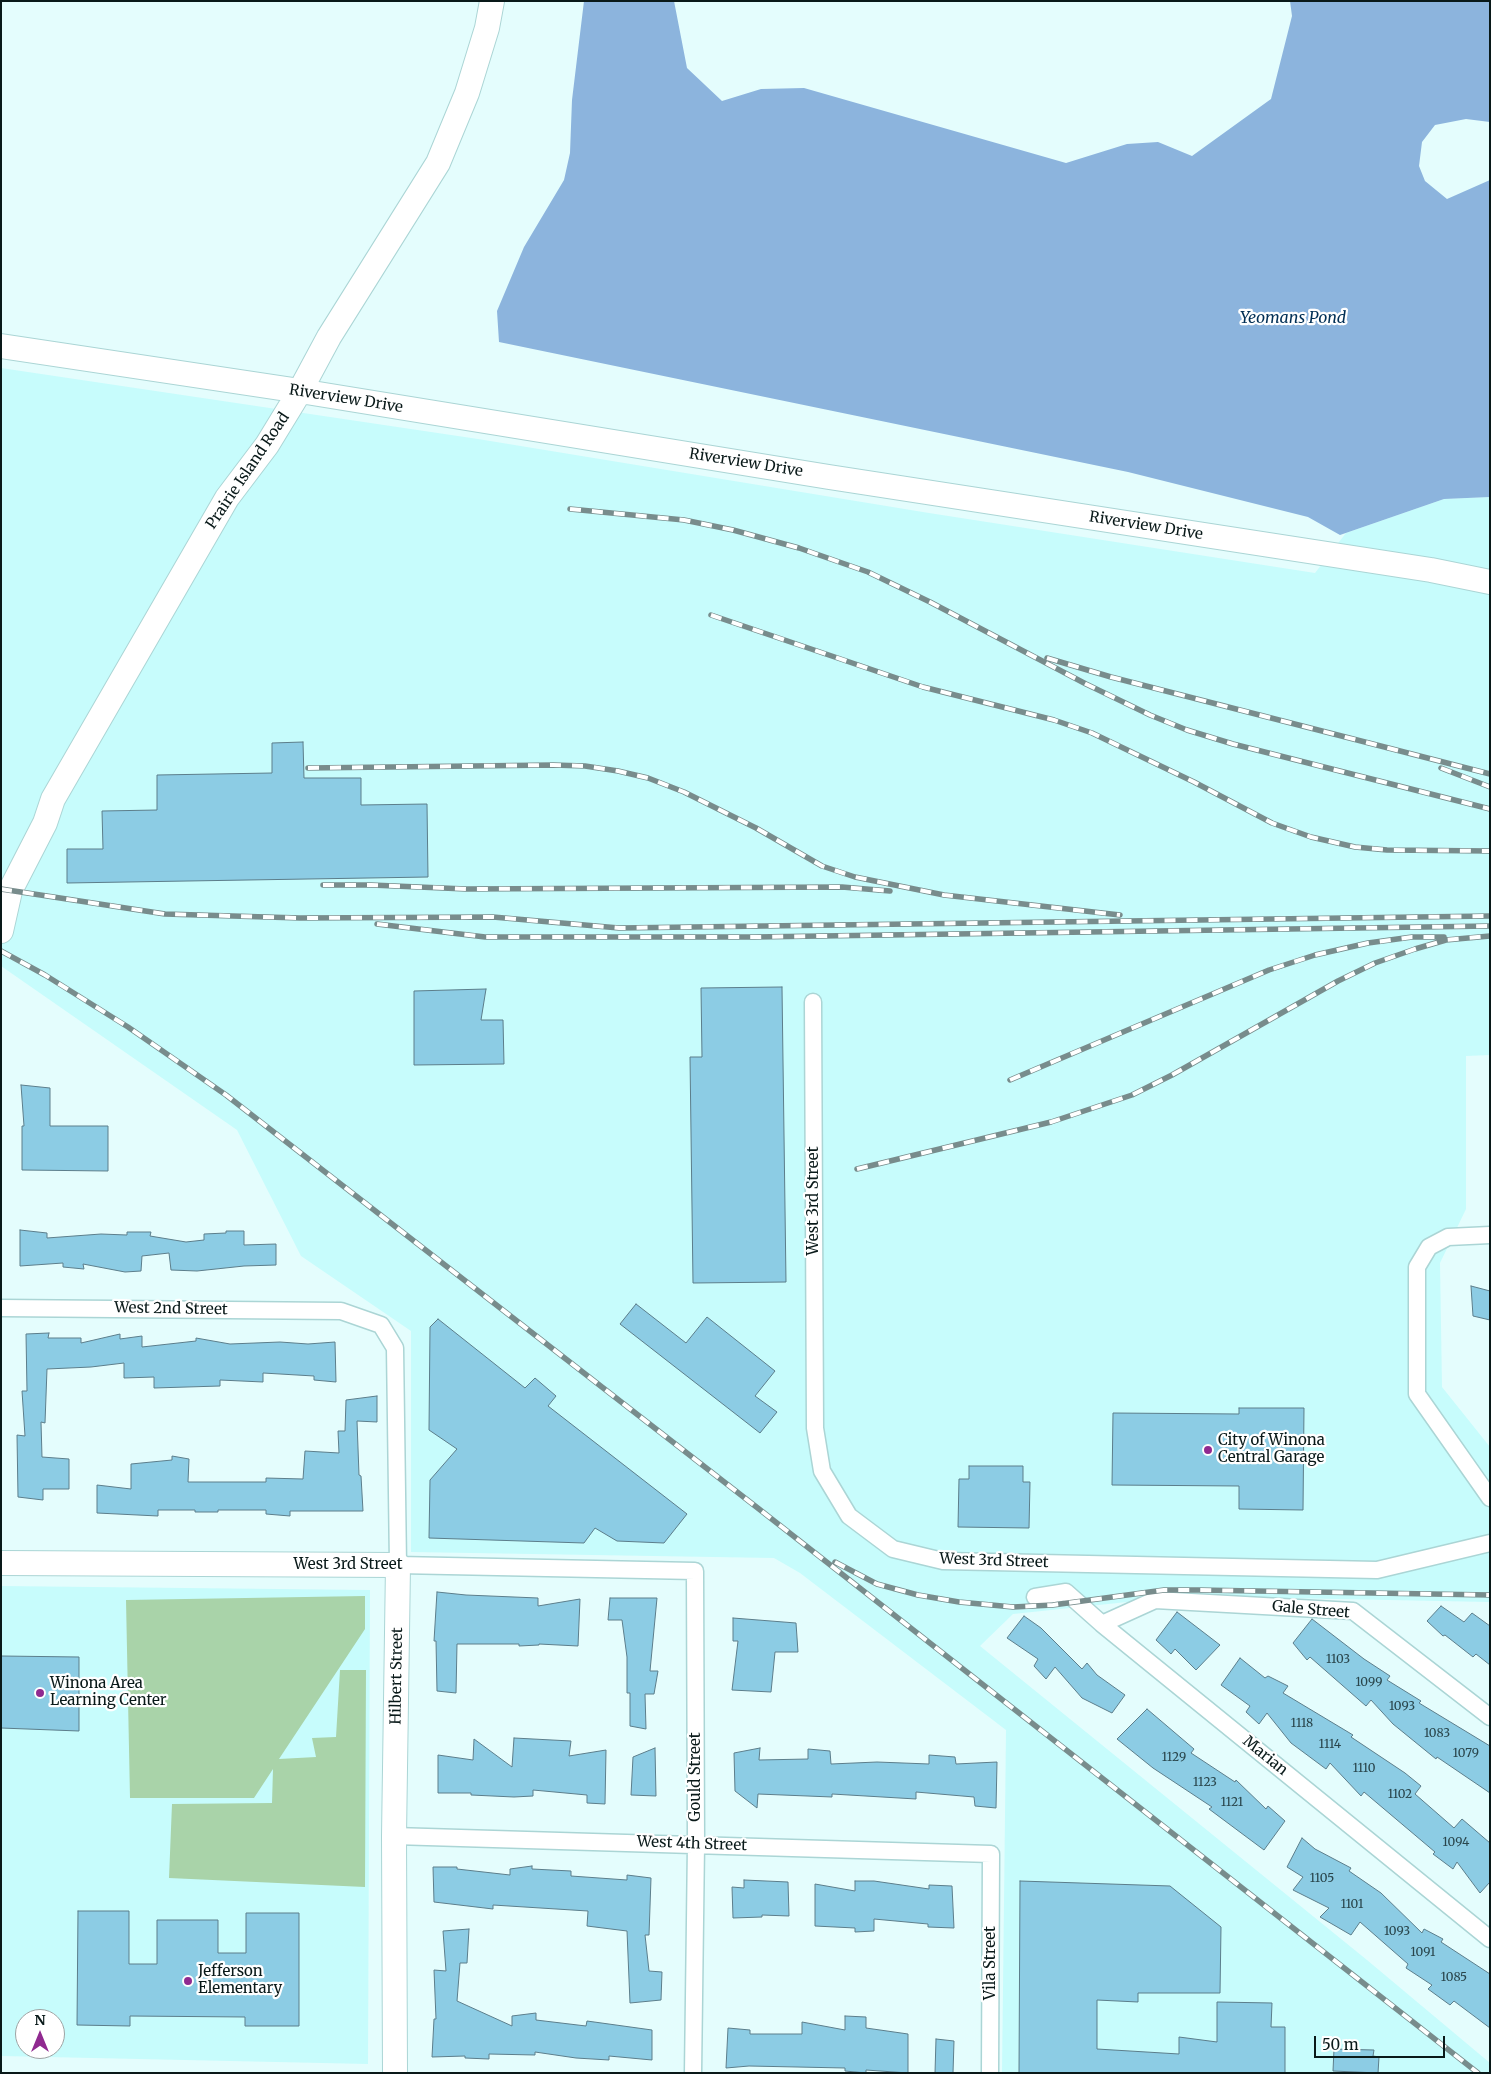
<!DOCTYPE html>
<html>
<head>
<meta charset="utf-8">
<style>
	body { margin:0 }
	#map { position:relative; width:1491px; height:2074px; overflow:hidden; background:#e4fdfd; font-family:Merriweather,serif }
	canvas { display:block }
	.frame { position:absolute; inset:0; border:2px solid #091919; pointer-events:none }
	.north { position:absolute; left:15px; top:2009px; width:50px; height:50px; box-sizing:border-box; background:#fff; border:1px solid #9da3a3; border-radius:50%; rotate:0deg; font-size:14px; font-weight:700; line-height:20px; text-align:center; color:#091919 }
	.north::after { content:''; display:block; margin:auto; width:18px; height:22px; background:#902a90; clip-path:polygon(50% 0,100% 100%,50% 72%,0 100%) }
	.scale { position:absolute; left:1314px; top:2036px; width:131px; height:22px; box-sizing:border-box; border:2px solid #091919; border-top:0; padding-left:6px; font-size:15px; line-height:18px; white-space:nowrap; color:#091919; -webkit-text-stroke:4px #fff; paint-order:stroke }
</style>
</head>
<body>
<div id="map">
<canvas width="1491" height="2074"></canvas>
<div class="frame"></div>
<div class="north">N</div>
<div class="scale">50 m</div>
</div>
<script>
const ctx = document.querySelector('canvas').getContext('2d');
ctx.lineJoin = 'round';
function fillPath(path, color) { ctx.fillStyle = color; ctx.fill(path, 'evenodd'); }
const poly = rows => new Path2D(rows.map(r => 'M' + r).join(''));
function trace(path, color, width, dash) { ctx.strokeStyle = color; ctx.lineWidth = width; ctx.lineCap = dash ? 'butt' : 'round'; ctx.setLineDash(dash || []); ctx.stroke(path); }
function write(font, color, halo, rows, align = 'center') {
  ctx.font = font + ' Merriweather,serif'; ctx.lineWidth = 4.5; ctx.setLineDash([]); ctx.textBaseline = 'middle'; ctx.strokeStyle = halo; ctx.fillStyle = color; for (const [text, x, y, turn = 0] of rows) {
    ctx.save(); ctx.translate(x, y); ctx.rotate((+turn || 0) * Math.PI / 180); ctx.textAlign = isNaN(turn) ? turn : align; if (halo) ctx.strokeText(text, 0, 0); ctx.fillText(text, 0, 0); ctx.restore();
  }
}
fillPath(poly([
	[1,368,478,439,929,513,1315,573,1346,533,1444,499,1490,497,1490,1055,1466,1056,1466,1209,1440,1263,1442,1387,1490,1447,1490,1602,1184,1596,1013,1614,980,1646,1367,1960,1490,2063,1490,2073,1002,2073,1006,1730,800,1573,774,1558,411,1552,411,1331,301,1256,237,1130,1,966],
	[1,1586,370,1590,368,2064,1,2056],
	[25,2019,55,2019,55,2049,25,2049]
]), '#c7fcfc');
fillPath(poly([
	[365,1596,365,1629,279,1759,316,1757,312,1738,336,1737,340,1670,366,1670,365,1887,169,1878,172,1804,272,1803,273,1769,254,1798,130,1798,126,1600]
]), '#a9d3a9');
fillPath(poly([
	[584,1,674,1,687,68,722,101,761,89,804,88,1066,163,1127,144,1158,142,1192,156,1271,99,1292,16,1290,1,1490,1,1490,122,1466,119,1435,125,1422,142,1419,166,1425,181,1447,199,1490,180,1490,497,1444,499,1340,535,1308,517,1128,472,499,342,497,311,524,247,564,180,570,153,572,100]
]), '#8cb4dd');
const building = poly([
	[303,742,304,778,361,778,361,805,427,804,428,877,67,883,67,849,103,849,102,811,157,810,157,775,272,773,272,743,303,742],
	[782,987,786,1282,693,1283,690,1057,702,1057,701,988,782,987],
	[486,989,481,1020,503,1020,504,1064,414,1065,414,991,486,989],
	[21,1085,50,1088,50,1126,108,1126,108,1171,22,1170,22,1126,24,1126,21,1085],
	[20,1230,47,1233,47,1238,101,1234,127,1235,127,1232,151,1232,150,1236,186,1242,204,1240,204,1234,226,1233,226,1231,244,1231,244,1245,276,1244,276,1265,244,1266,197,1271,171,1270,169,1253,142,1256,141,1271,125,1272,83,1264,84,1269,63,1267,63,1263,20,1266,20,1230],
	[1471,1286,1490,1291,1490,1320,1473,1316,1471,1286],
	[636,1304,686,1343,707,1317,775,1371,755,1396,777,1412,760,1433,620,1324,636,1304],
	[438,1319,525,1388,535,1378,556,1396,548,1406,687,1514,664,1543,617,1541,595,1528,584,1543,429,1538,430,1480,457,1449,429,1430,430,1327,438,1319],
	[49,1333,48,1338,81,1338,81,1343,120,1334,120,1339,142,1336,142,1347,196,1341,196,1338,230,1344,280,1342,308,1344,335,1342,336,1382,314,1380,314,1376,263,1373,263,1382,220,1380,220,1386,154,1388,154,1377,124,1378,124,1363,91,1367,47,1369,45,1423,41,1422,42,1457,69,1459,69,1489,43,1489,43,1500,18,1497,17,1435,25,1436,22,1391,27,1391,26,1334,49,1333],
	[377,1396,377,1422,357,1421,359,1475,361,1476,363,1511,290,1511,290,1516,266,1514,266,1510,218,1510,218,1512,195,1512,195,1510,158,1510,158,1516,97,1513,97,1485,131,1489,131,1464,172,1460,172,1456,189,1459,188,1482,266,1482,266,1478,303,1479,305,1451,339,1453,338,1431,345,1431,346,1400,377,1396],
	[1239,1408,1304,1408,1303,1510,1239,1509,1239,1486,1112,1485,1113,1413,1239,1414,1239,1408],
	[969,1466,1023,1466,1023,1482,1030,1482,1029,1528,958,1527,959,1479,969,1479,969,1466],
	[437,1592,466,1595,538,1598,538,1606,580,1599,578,1646,539,1644,539,1645,519,1646,519,1644,457,1644,456,1693,437,1691,436,1641,434,1641,437,1592],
	[610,1598,657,1598,650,1671,658,1671,654,1694,645,1694,646,1729,630,1726,630,1693,627,1693,627,1657,622,1620,608,1620,610,1598],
	[1441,1606,1464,1622,1472,1613,1490,1626,1490,1665,1476,1654,1473,1657,1445,1635,1443,1636,1427,1621,1441,1606],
	[1177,1612,1220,1645,1196,1670,1175,1649,1171,1654,1156,1640,1177,1612],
	[1024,1616,1041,1628,1082,1669,1087,1663,1097,1675,1125,1695,1112,1713,1082,1698,1055,1667,1046,1679,1034,1666,1038,1659,1007,1638,1024,1616],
	[733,1618,796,1623,798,1652,775,1652,771,1692,732,1690,738,1641,733,1641,733,1618],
	[1312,1619,1364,1659,1390,1676,1387,1680,1421,1701,1419,1703,1490,1746,1490,1793,1437,1757,1436,1759,1393,1724,1371,1700,1366,1706,1310,1657,1307,1660,1293,1643,1312,1619],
	[1,1656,79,1657,79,1731,1,1728,1,1656],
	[1240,1658,1265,1678,1268,1676,1288,1686,1283,1693,1353,1735,1351,1737,1405,1773,1421,1786,1415,1794,1454,1828,1462,1819,1490,1843,1490,1882,1480,1893,1457,1862,1453,1869,1433,1854,1435,1852,1364,1792,1361,1796,1330,1763,1326,1769,1291,1743,1267,1713,1259,1724,1246,1712,1250,1706,1221,1685,1240,1658],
	[1147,1709,1194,1749,1191,1753,1235,1782,1236,1780,1266,1809,1268,1806,1285,1821,1264,1850,1209,1809,1212,1807,1153,1768,1117,1739,1147,1709],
	[514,1738,571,1741,569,1756,606,1750,605,1804,587,1803,587,1795,533,1790,533,1796,514,1797,471,1795,471,1793,438,1793,438,1755,473,1760,474,1739,512,1767,514,1738],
	[655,1748,656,1796,631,1795,633,1757,655,1748],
	[760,1748,759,1760,808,1759,808,1749,830,1751,831,1764,877,1762,929,1764,929,1755,955,1757,956,1764,997,1762,996,1808,975,1806,974,1797,916,1792,916,1799,832,1794,832,1797,758,1794,757,1808,735,1791,734,1753,760,1748],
	[1302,1838,1315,1849,1351,1868,1349,1871,1381,1893,1422,1933,1424,1929,1443,1939,1441,1942,1490,1974,1490,2028,1454,2001,1450,2005,1428,1989,1432,1985,1406,1968,1408,1964,1360,1922,1351,1935,1320,1917,1329,1908,1293,1890,1303,1877,1287,1867,1302,1838],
	[532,1866,532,1869,571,1871,571,1876,627,1880,627,1875,651,1878,649,1935,645,1935,649,1971,662,1972,661,2000,630,2003,627,1931,587,1926,588,1911,493,1905,493,1909,434,1902,433,1867,457,1867,457,1869,510,1875,510,1869,532,1866],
	[744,1880,788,1882,789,1916,762,1915,762,1917,733,1918,732,1887,744,1888,744,1880],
	[855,1881,874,1881,929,1889,929,1885,952,1886,954,1928,928,1927,928,1924,874,1919,874,1931,855,1932,855,1928,815,1926,815,1884,855,1891,855,1881],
	[1020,1881,1170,1886,1221,1927,1220,1993,1138,1993,1138,2002,1097,2000,1097,2049,1179,2054,1179,2037,1217,2042,1217,2002,1272,2003,1271,2027,1285,2027,1285,2073,1019,2073,1020,1881],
	[78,1911,129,1911,129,1964,157,1964,157,1920,218,1920,218,1953,246,1953,246,1913,299,1913,299,2026,245,2026,245,2017,130,2016,130,2026,77,2025,78,1911],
	[469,1929,467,1963,460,1963,457,2001,512,2026,512,2016,536,2013,536,2020,586,2026,587,2021,652,2030,652,2060,609,2056,609,2060,576,2058,535,2052,535,2055,489,2054,489,2059,465,2058,465,2056,432,2057,434,2019,436,2019,434,1970,446,1971,443,1931,469,1929],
	[845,2016,866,2017,866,2028,908,2034,908,2073,866,2070,866,2073,845,2071,845,2068,749,2066,726,2068,728,2028,750,2030,750,2034,802,2034,802,2022,845,2030,845,2016],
	[936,2039,954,2041,953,2073,935,2073,936,2039],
	[1334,2049,1374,2050,1373,2056,1379,2057,1378,2073,1333,2071,1334,2049]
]);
fillPath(building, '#8ccce4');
trace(building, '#5c7e8b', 1);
const street = poly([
	[813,1002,815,1428,822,1471,849,1516,893,1549,943,1561,1377,1570,1490,1543],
	[1490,1235,1448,1237,1429,1247,1417,1267,1417,1394,1490,1498],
	[1,1308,341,1311,381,1325,395,1348,398,1565,695,1571,696,1844,693,2073],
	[1035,1597,1066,1592,1102,1624,1490,1939],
	[1102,1624,1155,1600,1353,1611,1490,1717],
	[394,1836,991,1854,990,2073]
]);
const secondary = poly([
	[1,346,300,391,829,477,1431,570,1490,582],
	[1,931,10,891,45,823,53,799,227,498,267,445,300,391,329,337,438,163,467,93,487,28,492,1],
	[1,1563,398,1565,394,1836,395,2073]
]);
trace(street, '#abd5d5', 19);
trace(secondary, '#abd5d5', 26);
trace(street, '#fff', 16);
trace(secondary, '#fff', 24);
const rail = poly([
	[570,509,684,520,733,530,799,548,868,572,930,602,1086,684,1150,715,1187,730,1233,744,1490,809],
	[711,615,923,687,1054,720,1092,733,1194,782,1272,823,1311,837,1355,847,1387,850,1490,851],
	[1047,658,1111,677,1490,774],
	[308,768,553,765,585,766,618,771,648,778,684,792,756,828,822,866,855,877,944,895,1120,915],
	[1441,768,1490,787],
	[323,885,371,885,466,889,842,887,890,891],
	[1,889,165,914,300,918,493,917,619,928,1490,916],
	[377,924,485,937,754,937,1490,926],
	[1,951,45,975,128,1027,226,1095,759,1509,1478,2073],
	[1010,1080,1269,970,1315,955,1368,943,1412,937,1444,937],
	[857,1169,1051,1122,1132,1095,1172,1075,1338,981,1375,963,1415,949,1446,940,1490,936],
	[835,1562,877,1584,918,1595,959,1602,1013,1607,1053,1605,1164,1590,1198,1590,1490,1595]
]);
trace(rail, '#788c8c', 5.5);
trace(rail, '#fff', 4, [11]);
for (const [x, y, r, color] of [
	[1208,1450,5,"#902a90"],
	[40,1693,5,"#902a90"],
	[188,1981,5,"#902a90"]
]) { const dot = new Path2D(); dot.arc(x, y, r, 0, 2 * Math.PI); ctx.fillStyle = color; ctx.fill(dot); trace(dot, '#fff', 2); }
write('12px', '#2a464c', null, [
	["1103",1338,1660],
	["1099",1369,1683],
	["1093",1402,1707],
	["1118",1302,1724],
	["1083",1437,1734],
	["1114",1330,1745],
	["1079",1466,1754],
	["1129",1174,1758],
	["1110",1364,1769],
	["1123",1205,1783],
	["1102",1400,1795],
	["1121",1232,1803],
	["1094",1456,1843],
	["1105",1322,1879],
	["1101",1352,1905],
	["1093",1397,1932],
	["1091",1423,1953],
	["1085",1454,1978]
]);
write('15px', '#091919', '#fff', [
	["Riverview Drive",346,399,9],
	["Riverview Drive",746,463,9],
	["Prairie Island Road",248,471,-56],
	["Riverview Drive",1146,526,9],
	["West 3rd Street",814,1201,-90],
	["West 2nd Street",171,1309,1],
	["West 3rd Street",994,1561,2],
	["West 3rd Street",348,1565],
	["Gale Street",1311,1610,5],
	["Hilbert Street",397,1676,-89],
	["Marian",1265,1756,39],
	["Gould Street",696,1777,-90],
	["West 4th Street",692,1844,2],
	["Vila Street",991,1963,-90]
]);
write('15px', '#091919', '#fff', [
	["City of Winona",1218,1441],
	["Central Garage",1218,1458],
	["Winona Area",50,1684],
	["Learning Center",50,1701],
	["Jefferson",198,1972],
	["Elementary",198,1989]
], 'left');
write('italic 16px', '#012f55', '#fff', [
	["Yeomans Pond",1293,318]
]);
</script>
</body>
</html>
